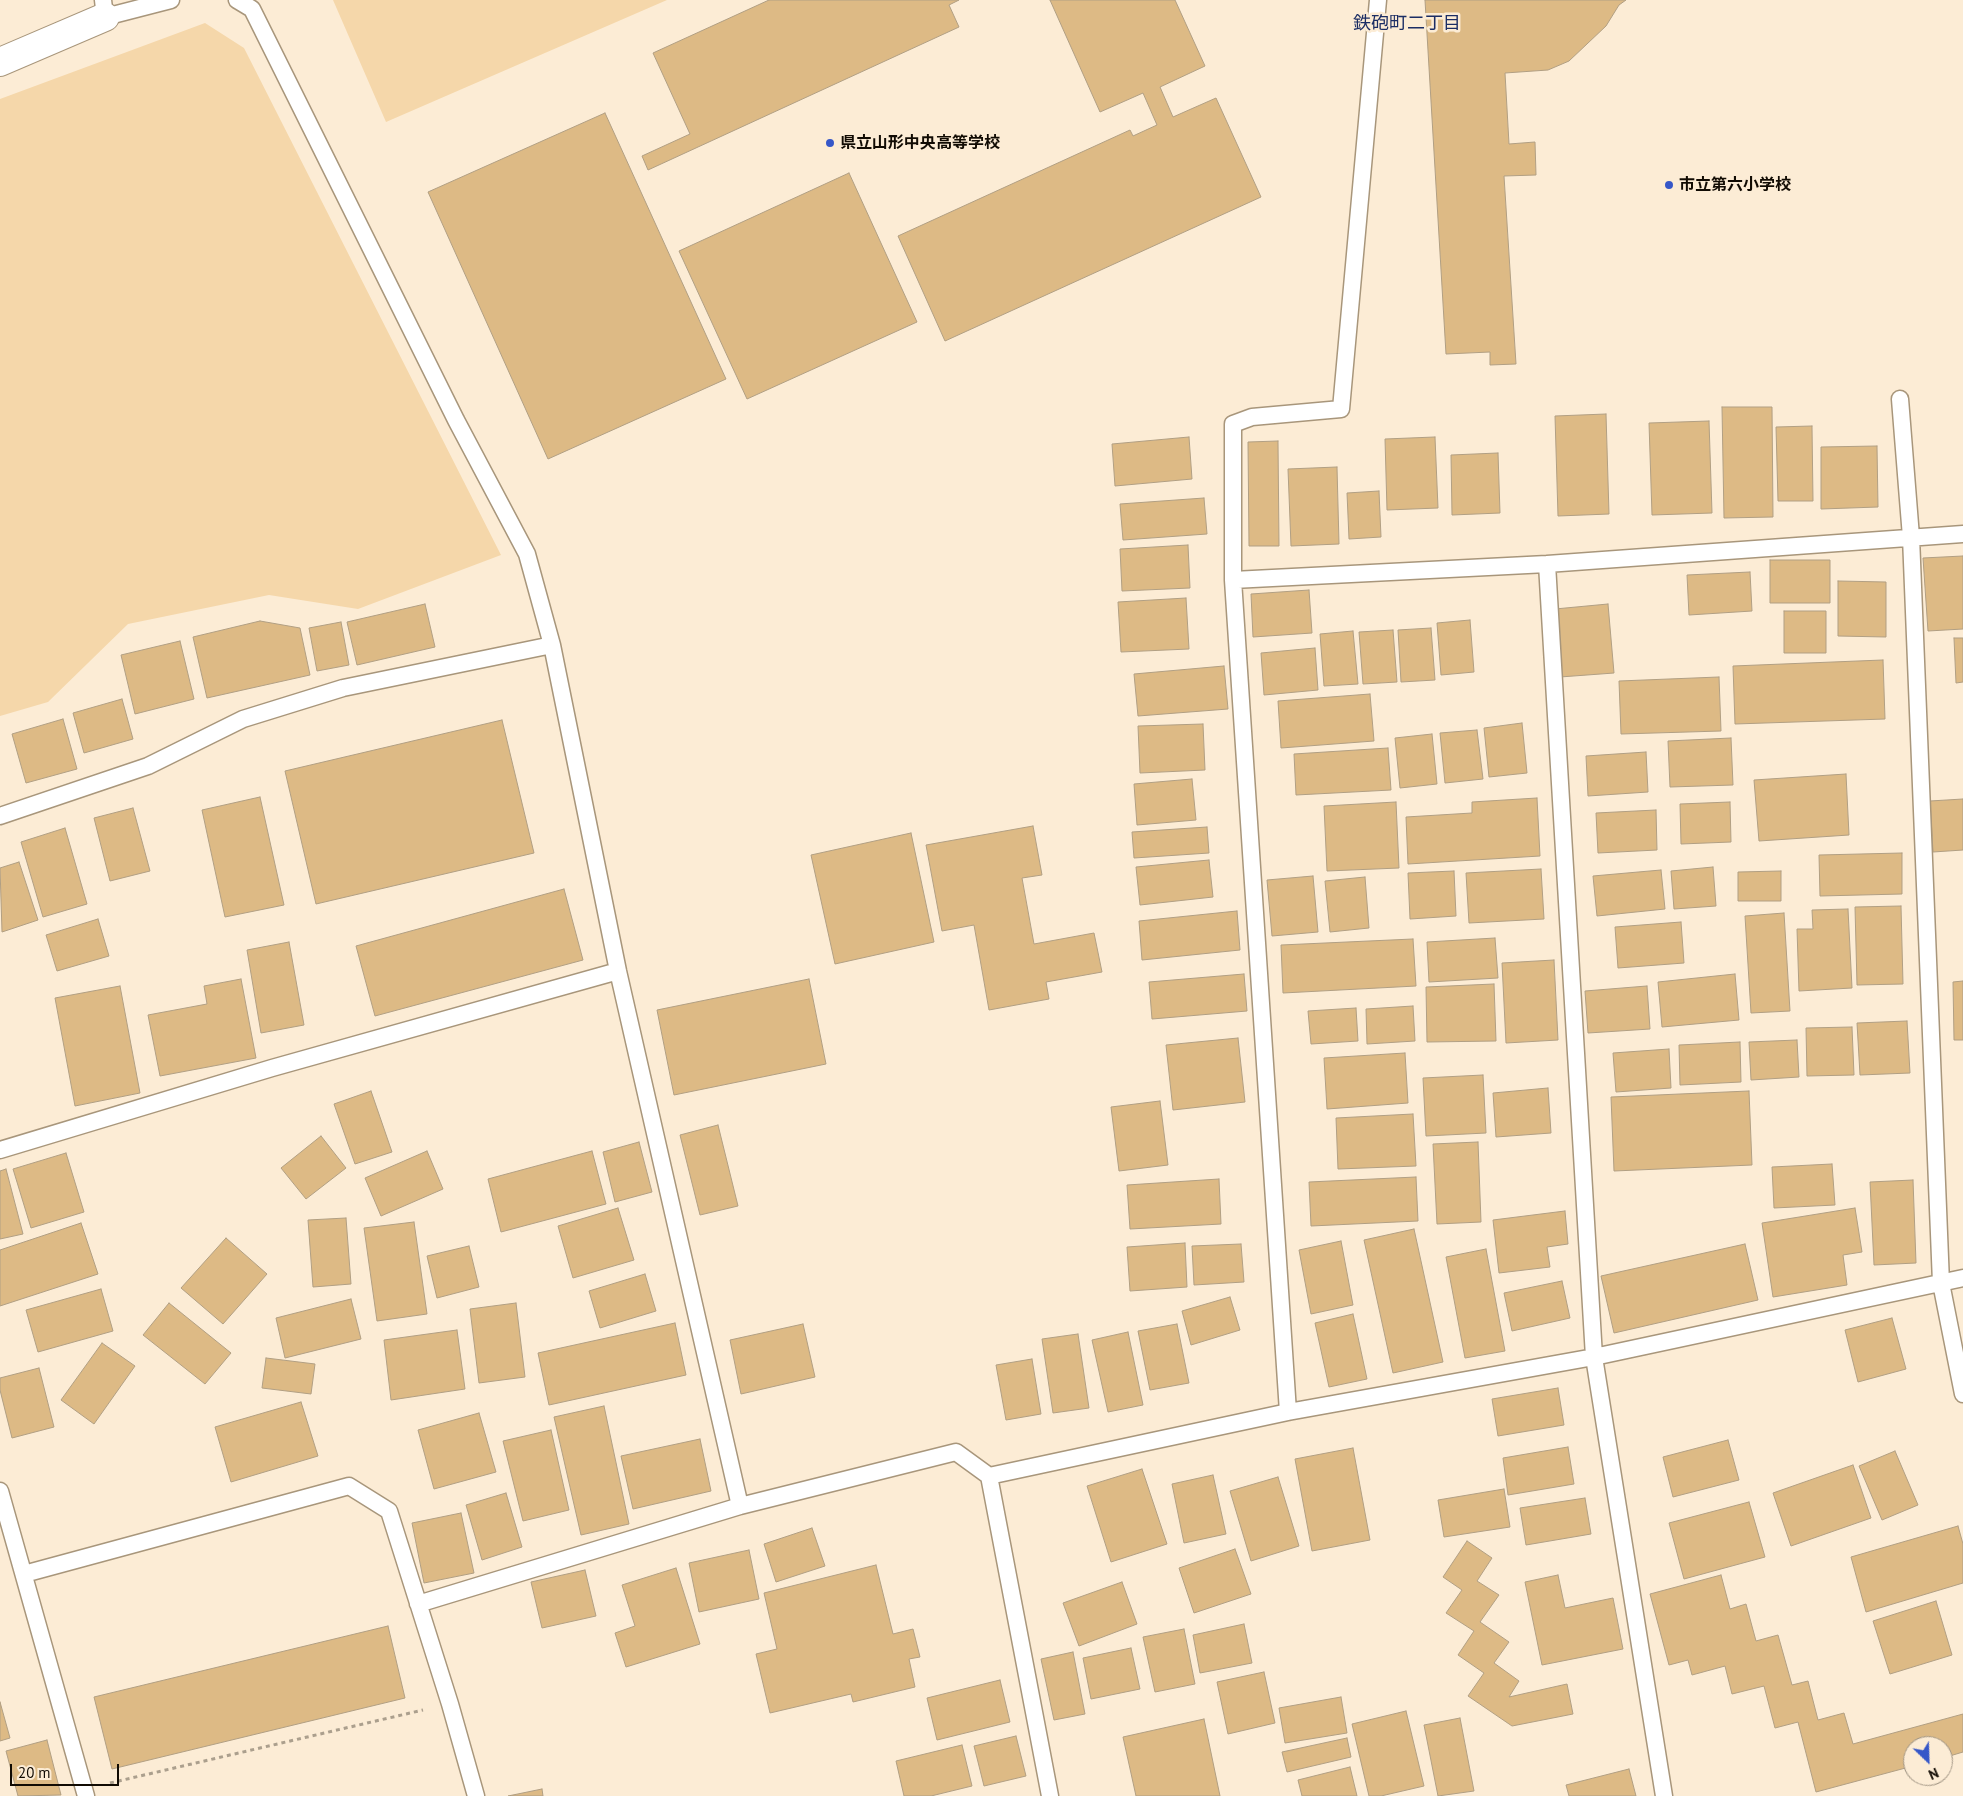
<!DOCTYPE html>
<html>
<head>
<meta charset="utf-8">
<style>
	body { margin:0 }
	#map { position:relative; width:1963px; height:1796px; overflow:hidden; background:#fcecd5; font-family:"PT Sans",sans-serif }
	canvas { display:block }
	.north { position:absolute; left:1903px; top:1736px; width:50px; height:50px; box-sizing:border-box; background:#fcecd5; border:1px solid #9e9281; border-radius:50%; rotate:156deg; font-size:14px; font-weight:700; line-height:20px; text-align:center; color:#110b03 }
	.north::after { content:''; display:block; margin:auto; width:18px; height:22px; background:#3657c8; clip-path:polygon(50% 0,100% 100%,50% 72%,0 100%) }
	.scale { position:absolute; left:10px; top:1764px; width:109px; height:22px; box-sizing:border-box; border:2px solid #110b03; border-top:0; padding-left:6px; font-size:15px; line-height:18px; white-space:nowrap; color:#110b03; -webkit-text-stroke:4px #fcecd5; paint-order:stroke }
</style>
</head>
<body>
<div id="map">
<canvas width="1963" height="1796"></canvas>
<div class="north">N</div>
<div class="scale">20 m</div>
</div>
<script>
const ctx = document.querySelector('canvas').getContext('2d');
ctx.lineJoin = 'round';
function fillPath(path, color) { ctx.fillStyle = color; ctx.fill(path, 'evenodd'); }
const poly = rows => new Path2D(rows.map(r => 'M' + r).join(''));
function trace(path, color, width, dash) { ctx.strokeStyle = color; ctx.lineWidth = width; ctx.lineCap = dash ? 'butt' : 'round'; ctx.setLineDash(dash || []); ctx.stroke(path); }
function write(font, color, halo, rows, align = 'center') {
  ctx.font = font + ' "PT Sans","Noto Sans JP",sans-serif'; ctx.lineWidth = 5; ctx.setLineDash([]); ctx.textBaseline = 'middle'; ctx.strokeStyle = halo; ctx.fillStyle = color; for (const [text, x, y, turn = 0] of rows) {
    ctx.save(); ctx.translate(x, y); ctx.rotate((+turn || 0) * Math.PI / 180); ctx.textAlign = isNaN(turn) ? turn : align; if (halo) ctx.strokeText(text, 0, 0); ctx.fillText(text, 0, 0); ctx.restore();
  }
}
fillPath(poly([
	[333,0,667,0,386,122],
	[205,23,244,48,501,555,358,609,269,595,128,624,48,702,0,716,0,99]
]), '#f5d7aa');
const building = poly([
	[769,0,959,0,949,5,959,27,648,170,642,156,690,134,653,53,769,0],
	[1050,0,1175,0,1205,66,1160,87,1173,117,1216,98,1261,197,945,341,898,236,1130,130,1133,136,1157,125,1143,93,1100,112,1050,0],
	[1425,0,1626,0,1619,5,1606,26,1569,61,1548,70,1505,73,1509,144,1535,142,1536,175,1504,176,1516,364,1490,365,1490,352,1446,354,1425,0],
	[605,113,726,379,548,459,428,192,605,113],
	[849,173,917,322,747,399,679,251,849,173],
	[1722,407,1772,407,1773,517,1724,518,1722,407],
	[1606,414,1609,514,1558,516,1555,416,1606,414],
	[1709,421,1712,513,1652,515,1649,423,1709,421],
	[1812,426,1813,501,1778,501,1776,427,1812,426],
	[1189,437,1192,479,1115,486,1112,444,1189,437],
	[1435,437,1438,508,1387,510,1385,439,1435,437],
	[1278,441,1279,546,1249,546,1248,442,1278,441],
	[1877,446,1878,507,1821,509,1821,447,1877,446],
	[1498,453,1500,513,1452,515,1451,455,1498,453],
	[1337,467,1339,544,1291,546,1288,469,1337,467],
	[1379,491,1381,537,1349,539,1347,493,1379,491],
	[1204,498,1207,534,1123,540,1120,504,1204,498],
	[1188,545,1190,588,1122,591,1120,549,1188,545],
	[1963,556,1963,629,1928,631,1923,558,1963,556],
	[1770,560,1830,560,1830,603,1770,603,1770,560],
	[1750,572,1752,611,1689,615,1687,575,1750,572],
	[1838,581,1886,582,1886,637,1838,636,1838,581],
	[1309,590,1312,633,1253,637,1251,594,1309,590],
	[1186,598,1189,649,1121,652,1118,602,1186,598],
	[425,604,435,647,357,665,347,622,425,604],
	[1608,604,1614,673,1560,677,1555,609,1608,604],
	[1784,611,1826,611,1826,653,1784,653,1784,611],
	[1470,620,1474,672,1441,675,1437,623,1470,620],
	[260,621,300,628,310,675,207,698,193,637,260,621],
	[341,622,349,665,317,671,309,628,341,622],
	[1431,628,1435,680,1401,682,1398,630,1431,628],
	[1393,630,1397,682,1363,684,1359,632,1393,630],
	[1353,631,1358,684,1324,686,1320,634,1353,631],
	[1954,638,1963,638,1963,682,1956,683,1954,638],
	[180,641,194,699,135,714,121,655,180,641],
	[1315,648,1318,690,1264,695,1261,653,1315,648],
	[1883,660,1885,719,1735,724,1733,666,1883,660],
	[1224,666,1228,709,1138,716,1134,674,1224,666],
	[1719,677,1721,731,1621,734,1619,681,1719,677],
	[1370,694,1374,741,1281,748,1278,701,1370,694],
	[122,699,133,739,84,753,73,713,122,699],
	[63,719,77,769,26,783,12,734,63,719],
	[502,720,534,853,316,904,285,771,502,720],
	[1522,723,1527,773,1489,777,1484,728,1522,723],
	[1203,724,1205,770,1140,773,1138,726,1203,724],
	[1477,730,1483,779,1445,783,1440,733,1477,730],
	[1432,734,1437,784,1400,788,1395,738,1432,734],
	[1731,738,1733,785,1670,787,1668,741,1731,738],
	[1388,748,1391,790,1296,795,1294,754,1388,748],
	[1646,752,1648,792,1588,796,1586,756,1646,752],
	[1846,774,1849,835,1759,841,1754,780,1846,774],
	[1192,779,1196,820,1137,825,1134,784,1192,779],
	[260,797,284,905,225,917,202,810,260,797],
	[1537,798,1540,856,1408,864,1406,817,1472,813,1472,802,1537,798],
	[1963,799,1963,850,1933,852,1930,801,1963,799],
	[1396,802,1399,868,1327,871,1324,806,1396,802],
	[1730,802,1731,842,1681,844,1680,804,1730,802],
	[133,808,150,871,110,881,94,818,133,808],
	[1656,810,1657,850,1598,853,1596,813,1656,810],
	[1033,826,1042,875,1022,878,1034,944,1094,933,1102,972,1046,982,1049,999,989,1010,974,925,942,931,926,845,1033,826],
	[1207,827,1209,853,1134,858,1132,832,1207,827],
	[65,828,87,904,43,917,21,842,65,828],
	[911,833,934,942,835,964,811,855,911,833],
	[1902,853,1902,894,1820,896,1819,855,1902,853],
	[1209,860,1213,897,1140,905,1136,867,1209,860],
	[19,862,38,920,2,932,0,868,19,862],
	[1713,867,1716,906,1674,909,1671,871,1713,867],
	[1541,869,1544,919,1469,923,1466,873,1541,869],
	[1661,870,1665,909,1597,916,1593,876,1661,870],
	[1454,871,1456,916,1410,919,1408,873,1454,871],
	[1781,871,1781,901,1738,901,1738,872,1781,871],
	[1313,876,1318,932,1272,936,1267,880,1313,876],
	[1365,877,1369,928,1330,932,1325,881,1365,877],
	[564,889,583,960,375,1016,356,946,564,889],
	[1901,906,1903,984,1857,985,1855,907,1901,906],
	[1848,909,1852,988,1799,991,1797,929,1813,929,1812,910,1848,909],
	[1237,911,1240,950,1142,960,1139,921,1237,911],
	[1784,913,1790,1011,1751,1013,1745,916,1784,913],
	[98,919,109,956,57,971,46,935,98,919],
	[1681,922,1684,963,1618,968,1615,927,1681,922],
	[1495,938,1498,978,1429,982,1427,942,1495,938],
	[1413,939,1416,986,1283,993,1281,945,1413,939],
	[289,942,304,1025,261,1033,247,950,289,942],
	[1554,960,1558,1040,1506,1043,1502,963,1554,960],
	[1244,974,1247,1011,1152,1019,1149,982,1244,974],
	[1735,974,1739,1020,1662,1027,1658,982,1735,974],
	[241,979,256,1058,160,1076,148,1015,207,1004,204,986,241,979],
	[809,979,826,1064,674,1095,657,1010,809,979],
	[1963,981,1963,1040,1954,1040,1953,982,1963,981],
	[1494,984,1496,1041,1427,1042,1426,987,1494,984],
	[120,986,140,1093,75,1106,55,998,120,986],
	[1647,986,1650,1029,1588,1033,1585,991,1647,986],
	[1413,1006,1415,1041,1367,1044,1366,1009,1413,1006],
	[1356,1008,1358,1041,1311,1044,1308,1011,1356,1008],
	[1907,1021,1910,1073,1860,1075,1857,1023,1907,1021],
	[1852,1027,1854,1075,1807,1076,1806,1028,1852,1027],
	[1238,1038,1245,1102,1173,1110,1166,1045,1238,1038],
	[1797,1040,1799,1077,1751,1080,1749,1042,1797,1040],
	[1740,1042,1741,1082,1680,1085,1679,1045,1740,1042],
	[1669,1049,1671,1088,1616,1092,1613,1053,1669,1049],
	[1405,1053,1408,1103,1327,1109,1324,1058,1405,1053],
	[1483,1075,1486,1133,1426,1136,1423,1078,1483,1075],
	[1548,1088,1551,1133,1496,1137,1493,1093,1548,1088],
	[371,1091,392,1152,355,1164,334,1104,371,1091],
	[1749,1091,1752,1165,1614,1171,1611,1097,1749,1091],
	[1160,1101,1168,1165,1119,1171,1111,1107,1160,1101],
	[1413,1114,1416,1166,1338,1169,1336,1118,1413,1114],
	[718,1125,738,1206,700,1215,680,1135,718,1125],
	[321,1136,346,1168,306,1199,281,1168,321,1136],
	[639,1142,652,1192,615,1202,603,1152,639,1142],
	[1478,1142,1481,1222,1437,1224,1433,1144,1478,1142],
	[427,1151,443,1189,381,1216,365,1178,427,1151],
	[592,1151,606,1204,501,1232,488,1179,592,1151],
	[66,1153,84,1212,31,1228,13,1169,66,1153],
	[1832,1164,1835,1205,1774,1208,1772,1167,1832,1164],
	[6,1169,23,1234,0,1239,0,1171,6,1169],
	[1416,1177,1418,1221,1311,1226,1309,1182,1416,1177],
	[1219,1179,1221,1224,1130,1229,1127,1185,1219,1179],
	[1913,1180,1916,1263,1874,1265,1870,1182,1913,1180],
	[618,1208,634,1260,573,1278,558,1226,618,1208],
	[1855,1208,1862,1252,1843,1255,1847,1285,1773,1297,1762,1223,1855,1208],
	[1565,1211,1568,1244,1547,1247,1550,1267,1499,1273,1493,1220,1565,1211],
	[346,1218,351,1284,313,1287,308,1220,346,1218],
	[414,1222,427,1314,377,1321,364,1228,414,1222],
	[81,1223,98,1274,0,1306,0,1250,81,1223],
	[1414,1229,1443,1362,1393,1373,1364,1240,1414,1229],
	[226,1238,267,1274,223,1324,181,1288,226,1238],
	[1341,1241,1353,1305,1311,1314,1299,1250,1341,1241],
	[1185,1243,1187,1287,1130,1291,1127,1247,1185,1243],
	[1241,1244,1244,1282,1194,1285,1192,1246,1241,1244],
	[1745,1244,1758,1300,1614,1333,1601,1276,1745,1244],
	[469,1246,479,1287,437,1298,427,1256,469,1246],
	[1486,1249,1505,1351,1465,1358,1446,1257,1486,1249],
	[645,1274,656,1311,600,1328,589,1291,645,1274],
	[1562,1281,1570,1318,1512,1331,1504,1293,1562,1281],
	[101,1289,113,1331,38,1352,26,1310,101,1289],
	[1230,1297,1240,1330,1191,1345,1182,1311,1230,1297],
	[351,1299,361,1339,285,1358,276,1318,351,1299],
	[169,1303,231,1353,205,1384,143,1335,169,1303],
	[516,1303,525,1377,479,1383,470,1309,516,1303],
	[1353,1314,1367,1379,1329,1387,1315,1323,1353,1314],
	[1892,1318,1906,1369,1858,1382,1845,1330,1892,1318],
	[675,1323,686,1375,549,1405,538,1353,675,1323],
	[803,1324,815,1377,741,1394,730,1340,803,1324],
	[1177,1324,1189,1383,1150,1390,1138,1331,1177,1324],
	[457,1330,465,1389,391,1400,384,1340,457,1330],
	[1128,1332,1143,1405,1108,1412,1092,1340,1128,1332],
	[1078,1334,1089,1408,1053,1413,1042,1339,1078,1334],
	[102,1343,135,1366,94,1424,61,1400,102,1343],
	[266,1358,315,1364,311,1394,262,1388,266,1358],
	[1032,1359,1041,1414,1006,1420,996,1365,1032,1359],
	[39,1368,54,1427,12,1438,0,1390,0,1378,39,1368],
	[1558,1388,1564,1425,1498,1436,1492,1399,1558,1388],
	[301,1402,318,1456,231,1482,215,1427,301,1402],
	[604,1406,629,1524,581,1535,554,1417,604,1406],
	[479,1413,496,1472,434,1489,418,1430,479,1413],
	[551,1430,569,1510,523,1521,503,1441,551,1430],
	[700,1439,711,1491,633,1509,621,1456,700,1439],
	[1728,1440,1739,1480,1673,1497,1663,1457,1728,1440],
	[1568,1447,1574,1484,1508,1495,1503,1458,1568,1447],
	[1353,1448,1370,1540,1312,1551,1295,1459,1353,1448],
	[1895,1451,1918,1505,1882,1520,1859,1466,1895,1451],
	[1853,1465,1871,1518,1791,1546,1773,1493,1853,1465],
	[1142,1469,1167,1544,1111,1562,1087,1486,1142,1469],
	[1213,1475,1226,1534,1184,1543,1172,1484,1213,1475],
	[1278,1477,1299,1546,1251,1561,1230,1491,1278,1477],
	[1504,1489,1510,1527,1444,1537,1438,1500,1504,1489],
	[506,1493,522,1547,482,1560,466,1505,506,1493],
	[1585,1498,1591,1534,1526,1545,1520,1508,1585,1498],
	[1749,1502,1765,1557,1684,1579,1669,1523,1749,1502],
	[461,1513,474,1573,424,1583,412,1523,461,1513],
	[1958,1526,1963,1544,1963,1583,1866,1612,1851,1557,1958,1526],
	[812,1528,825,1566,776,1582,764,1544,812,1528],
	[1467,1541,1492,1558,1477,1581,1499,1595,1480,1622,1509,1642,1494,1663,1519,1681,1509,1697,1567,1684,1573,1714,1512,1726,1468,1696,1484,1673,1458,1655,1474,1631,1446,1613,1462,1590,1443,1577,1467,1541],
	[1235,1549,1251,1594,1194,1613,1179,1568,1235,1549],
	[749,1550,759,1599,699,1612,689,1563,749,1550],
	[876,1565,893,1634,913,1629,920,1657,909,1659,915,1687,853,1702,851,1694,770,1713,756,1654,777,1649,764,1593,876,1565],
	[676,1568,700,1644,626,1667,615,1633,635,1626,622,1585,676,1568],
	[585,1570,596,1616,542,1628,531,1582,585,1570],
	[1558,1575,1565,1608,1613,1598,1623,1649,1542,1665,1525,1582,1558,1575],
	[1721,1575,1730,1609,1746,1604,1756,1641,1778,1635,1792,1685,1808,1681,1818,1720,1844,1713,1853,1744,1963,1714,1963,1752,1943,1758,1943,1746,1913,1746,1913,1766,1816,1792,1798,1722,1775,1728,1764,1686,1732,1694,1725,1666,1692,1675,1688,1660,1669,1665,1650,1594,1721,1575],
	[1122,1582,1137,1624,1079,1646,1063,1603,1122,1582],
	[1936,1601,1952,1655,1890,1674,1873,1621,1936,1601],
	[1244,1624,1252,1663,1200,1673,1193,1635,1244,1624],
	[388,1626,405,1698,112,1769,94,1697,388,1626],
	[1184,1629,1195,1684,1155,1692,1143,1637,1184,1629],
	[1131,1648,1140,1689,1091,1699,1083,1658,1131,1648],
	[1073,1652,1085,1714,1054,1720,1041,1659,1073,1652],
	[1264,1672,1275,1723,1228,1734,1217,1682,1264,1672],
	[1000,1680,1010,1722,937,1740,927,1698,1000,1680],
	[1341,1697,1347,1733,1285,1743,1279,1708,1341,1697],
	[0,1702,10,1738,0,1741,0,1702],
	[1406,1711,1424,1786,1381,1796,1369,1796,1352,1724,1406,1711],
	[1460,1718,1474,1791,1438,1796,1424,1725,1460,1718],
	[1204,1719,1220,1796,1136,1796,1123,1737,1204,1719],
	[1016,1736,1026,1776,984,1786,974,1746,1016,1736],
	[1347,1738,1351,1757,1287,1772,1282,1752,1347,1738],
	[47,1740,61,1795,18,1796,6,1751,47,1740],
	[962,1745,972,1786,931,1796,904,1796,896,1761,962,1745],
	[1350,1767,1357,1796,1302,1796,1298,1780,1350,1767],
	[1629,1769,1636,1796,1569,1796,1566,1785,1629,1769],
	[542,1789,543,1796,508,1796,542,1789]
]);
fillPath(building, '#ddba85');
trace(building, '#b19f83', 1);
const lane = poly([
	[103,0,105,17,171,0],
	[237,0,252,9,456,420,527,554,552,645,618,971,740,1506,956,1452,989,1476,1288,1412,1594,1357,1963,1278],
	[1900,399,1911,537,1941,1283,1963,1394],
	[1547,564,1594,1357,1664,1796],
	[1233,580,1547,564,1963,534],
	[0,816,148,766,243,719,343,688,552,645],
	[0,1150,272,1068,618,971],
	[1288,1412,1233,580,1233,424,1252,417,1341,409,1378,0],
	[989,1476,1050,1796],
	[0,1491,86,1796],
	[24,1574,349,1486,389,1511,450,1704,476,1796],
	[418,1604,740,1506]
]);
const street = poly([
	[0,62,105,17]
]);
trace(lane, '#a8967b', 19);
trace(street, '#a8967b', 30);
trace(poly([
	[110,1783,423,1710]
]), '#ab9f8d', 3, [4, 4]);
trace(lane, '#fff', 16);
trace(street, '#fff', 28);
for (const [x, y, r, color] of [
	[830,143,5,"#3657c8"],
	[1669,185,5,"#3657c8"]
]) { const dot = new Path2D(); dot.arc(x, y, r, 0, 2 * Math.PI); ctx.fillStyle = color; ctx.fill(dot); trace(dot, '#fcecd5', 2); }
write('bold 16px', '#110b03', '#fcecd5', [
	["県立山形中央高等学校",840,143],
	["市立第六小学校",1679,185]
], 'left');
write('18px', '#1b2d64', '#fcecd5', [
	["鉄砲町二丁目",1407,24]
]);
</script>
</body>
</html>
